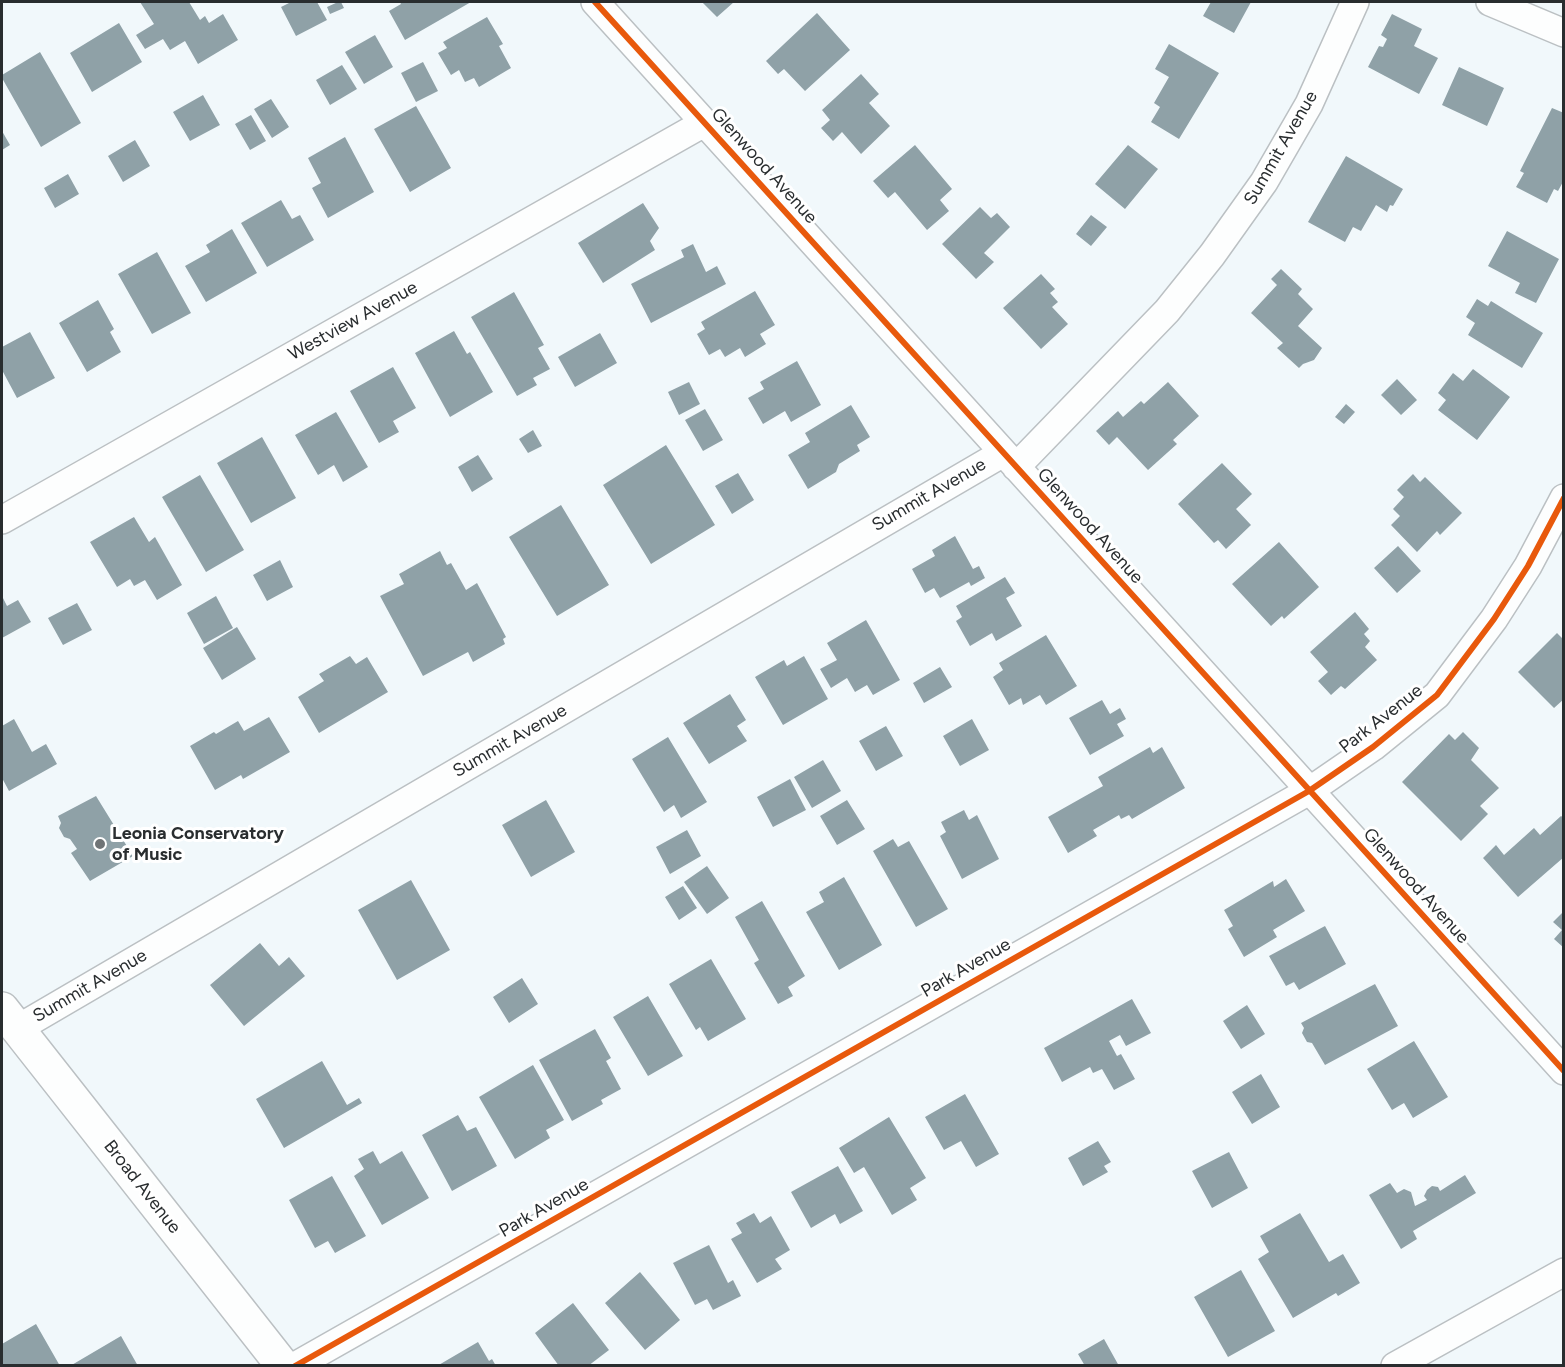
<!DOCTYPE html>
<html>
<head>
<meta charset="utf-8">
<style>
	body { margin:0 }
	#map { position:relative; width:1565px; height:1367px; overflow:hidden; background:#f1f8fb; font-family:Figtree,sans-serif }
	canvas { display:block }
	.frame { position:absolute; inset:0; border:3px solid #292d2f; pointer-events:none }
</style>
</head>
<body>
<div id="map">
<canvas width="1565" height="1367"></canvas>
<div class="frame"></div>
</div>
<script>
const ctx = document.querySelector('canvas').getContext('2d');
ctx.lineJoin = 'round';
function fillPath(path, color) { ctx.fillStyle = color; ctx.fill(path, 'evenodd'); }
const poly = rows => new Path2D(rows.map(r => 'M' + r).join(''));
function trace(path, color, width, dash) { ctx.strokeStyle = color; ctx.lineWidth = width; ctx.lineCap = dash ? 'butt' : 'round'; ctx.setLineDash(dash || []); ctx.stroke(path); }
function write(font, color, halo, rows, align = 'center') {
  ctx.font = font + ' Figtree,sans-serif'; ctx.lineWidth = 6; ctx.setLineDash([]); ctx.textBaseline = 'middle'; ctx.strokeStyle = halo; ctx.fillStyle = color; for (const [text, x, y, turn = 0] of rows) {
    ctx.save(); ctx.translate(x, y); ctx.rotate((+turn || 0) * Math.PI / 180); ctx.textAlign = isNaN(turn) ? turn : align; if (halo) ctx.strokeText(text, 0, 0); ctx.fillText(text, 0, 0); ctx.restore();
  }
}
fillPath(poly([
	[140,2,189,2,200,20,205,16,209,23,223,14,238,40,198,64,185,41,170,50,163,39,145,49,136,35,154,24],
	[291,2,317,2,327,20,296,36,281,7],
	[338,2,341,2,344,8,330,14,327,7],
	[400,2,471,2,405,40,389,11,401,4],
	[702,2,734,2,717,17],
	[1211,2,1251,2,1234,33,1203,16],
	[817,13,850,50,805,91,784,69,778,74,766,61],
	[1392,14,1422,29,1414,46,1438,58,1419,94,1368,67,1379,46,1383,47,1387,39,1381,35],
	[487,17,503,44,499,46,511,68,479,87,474,78,465,82,459,70,451,75,438,53,447,48,443,42],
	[119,23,142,62,92,92,70,53],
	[375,35,393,67,364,84,345,52],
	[1169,44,1219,73,1179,139,1151,122,1160,107,1154,103,1169,77,1155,69],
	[40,52,81,123,41,147,2,78,2,75],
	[423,62,438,91,416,102,401,73],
	[342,65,357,89,330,105,316,80],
	[1459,67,1504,88,1487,126,1442,105],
	[861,74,879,94,869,103,890,126,861,154,842,132,833,141,821,128,830,120,822,110],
	[203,95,220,125,190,141,173,112],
	[271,99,289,127,272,138,254,109],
	[416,106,451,168,410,192,374,129],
	[1552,108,1564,113,1564,180,1558,191,1554,189,1547,203,1516,187,1524,173,1520,171],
	[251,115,266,141,250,150,235,124],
	[2,131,10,145,2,150],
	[345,137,374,192,328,218,312,188,321,183,308,158],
	[135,140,150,166,123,182,108,156],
	[915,145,952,189,940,200,949,211,927,230,895,192,888,198,873,181],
	[1128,145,1158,169,1125,209,1095,184],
	[1346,156,1403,189,1393,206,1390,205,1387,212,1376,205,1361,231,1353,227,1345,242,1308,222],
	[68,174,79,194,55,208,44,188],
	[281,200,292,219,300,215,314,240,267,267,241,223],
	[643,203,659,228,650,241,655,250,603,283,578,243],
	[980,207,991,218,997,213,1010,227,984,253,994,262,976,279,942,244],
	[1091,215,1107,227,1091,246,1076,234],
	[232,229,257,273,206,302,185,266,210,252,206,245],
	[1507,231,1559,259,1536,303,1515,293,1520,283,1488,266],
	[693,244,706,272,717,266,726,284,651,323,631,284,684,257,681,250],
	[157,252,191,313,152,334,118,274],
	[1281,269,1302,289,1298,294,1313,309,1298,326,1322,348,1314,360,1303,364,1299,368,1277,348,1283,343,1251,313,1277,285,1271,279],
	[1041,274,1055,289,1050,293,1058,302,1052,307,1068,324,1041,349,1003,308],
	[755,291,775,325,760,334,766,344,745,357,740,348,725,357,720,349,709,355,697,334,705,329,701,322],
	[514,292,544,345,538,348,550,369,533,378,537,385,517,396,471,317],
	[1477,299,1488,306,1491,301,1543,333,1522,368,1468,335,1475,323,1466,317],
	[98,300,114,329,110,332,121,352,87,372,59,323],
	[454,331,467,354,470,352,493,392,450,417,415,353],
	[30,332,55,378,17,398,2,370,2,347],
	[600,333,617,363,575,387,558,357],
	[797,361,821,405,791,422,785,411,763,424,748,398,764,389,760,382],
	[393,367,416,408,393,421,399,432,379,443,350,391],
	[1473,369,1510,397,1477,440,1438,410,1446,400,1438,393,1453,373,1463,381],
	[1397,379,1417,400,1401,415,1381,395],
	[689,382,700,404,679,415,668,392],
	[1168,382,1199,416,1173,440,1177,444,1148,470,1117,437,1109,445,1096,431,1118,411,1123,417,1141,401,1144,404],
	[1346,404,1355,412,1344,424,1335,417],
	[851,405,870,437,857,445,860,451,839,464,836,472,808,489,788,455,810,442,805,433],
	[705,409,723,440,703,451,685,420],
	[336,412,368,467,343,482,334,465,318,475,295,435],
	[533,430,542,446,528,453,519,439],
	[262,437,296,498,251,523,217,463],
	[666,445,715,525,651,564,603,485],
	[478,455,493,479,472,492,458,467],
	[1222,463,1252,494,1236,509,1251,525,1226,549,1218,540,1214,543,1178,504],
	[738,473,754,500,732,514,715,486],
	[1413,474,1420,482,1425,477,1462,513,1440,535,1437,531,1417,552,1391,525,1400,516,1393,509,1404,497,1397,490],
	[200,475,244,550,206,572,162,497],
	[561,505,609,585,557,616,509,537],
	[134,517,149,542,155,537,182,585,157,600,145,580,134,586,130,579,117,587,90,542],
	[955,536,973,569,979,566,985,578,971,586,969,582,940,598,934,588,925,593,912,569,935,556,932,550],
	[1279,542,1319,587,1284,619,1282,616,1271,626,1232,584],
	[1398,546,1421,571,1397,593,1374,568],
	[440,551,447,565,451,563,466,590,477,583,506,637,503,639,505,644,473,662,468,652,423,676,380,596,404,584,399,574],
	[280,560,293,587,267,601,253,575],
	[1005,577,1015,593,1006,598,1022,626,996,641,992,633,970,646,956,621,962,617,956,606],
	[2,596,7,606,18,600,31,622,2,638],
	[216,596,233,628,204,644,187,613],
	[77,603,92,630,63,645,48,618],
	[1355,612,1369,629,1364,634,1370,641,1365,647,1377,660,1345,689,1341,686,1331,695,1318,681,1328,672,1310,652],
	[866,620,900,680,873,695,867,685,855,692,847,678,831,688,820,669,837,660,827,643],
	[237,627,256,659,222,680,203,648],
	[1557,633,1564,640,1564,699,1554,708,1518,672],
	[1046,635,1077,686,1046,705,1040,695,1023,705,1021,698,1009,705,993,677,1003,670,999,663],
	[350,656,356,664,367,657,388,692,319,733,298,697,324,681,319,674],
	[804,656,828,699,783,725,755,677,784,660,787,666],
	[940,667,952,687,924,703,913,683],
	[730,694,746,720,737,726,747,741,709,764,683,723],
	[1102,700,1110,714,1120,708,1126,719,1117,724,1124,736,1090,755,1069,718],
	[269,717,290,752,243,779,241,775,215,790,190,746,214,732,216,734,238,721,244,731],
	[14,719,32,752,46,744,57,764,9,791,2,778,2,726],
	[972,719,989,750,960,766,943,736],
	[886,726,903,756,876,771,859,741],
	[1463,732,1479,748,1471,760,1499,788,1480,806,1488,814,1461,841,1402,782,1449,734,1455,740],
	[668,737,707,802,681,818,674,805,664,812,632,759],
	[1150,747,1153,753,1162,747,1185,788,1132,819,1129,815,1121,819,1119,815,1093,830,1097,836,1068,853,1048,817,1103,786,1098,777],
	[823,760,841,791,812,808,794,777],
	[790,779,806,810,773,827,757,797],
	[96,796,133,856,90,881,71,853,77,849,70,839,64,837,59,828,61,823,58,816],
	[546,800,575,852,531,877,502,825],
	[847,800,865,829,837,845,820,816],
	[964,810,969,820,977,815,999,859,962,879,940,836,946,832,941,822],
	[1561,816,1564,818,1564,857,1518,897,1483,858,1496,845,1504,855,1534,828,1540,835],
	[687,830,701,856,670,874,656,847],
	[893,839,898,847,909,841,948,909,916,927,873,851],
	[707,866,729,898,707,914,684,882],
	[844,877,882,945,839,970,806,912,824,902,819,892],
	[1286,879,1305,911,1273,930,1277,937,1244,957,1228,929,1233,926,1224,910,1273,881,1274,887],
	[411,880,450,950,397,980,358,910],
	[683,886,697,908,679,920,665,897],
	[762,901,805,976,788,987,793,996,778,1004,754,963,759,960,735,917],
	[1564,911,1564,948,1554,939,1562,930,1553,922],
	[1325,926,1346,964,1299,990,1294,982,1286,986,1269,956],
	[260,943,279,966,289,957,305,976,244,1026,210,985],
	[711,959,746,1019,708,1041,700,1027,696,1030,669,984],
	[522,978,538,1004,509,1023,493,997],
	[1375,984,1398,1026,1325,1065,1312,1043,1307,1042,1302,1033,1304,1028,1301,1023],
	[648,996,683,1056,648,1076,613,1017],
	[1132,999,1151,1033,1126,1046,1120,1035,1109,1041,1117,1056,1121,1054,1135,1079,1114,1090,1102,1069,1093,1073,1090,1067,1062,1082,1044,1048],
	[1247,1005,1265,1034,1241,1049,1223,1021],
	[595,1029,611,1058,606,1061,621,1089,601,1100,603,1104,572,1121,539,1060],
	[1414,1041,1448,1097,1413,1118,1404,1103,1392,1110,1367,1069],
	[322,1061,347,1105,359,1098,362,1103,284,1148,256,1099],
	[533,1065,564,1120,546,1130,550,1138,515,1159,479,1097],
	[1261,1074,1280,1107,1252,1124,1232,1092],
	[965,1094,999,1154,976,1167,961,1141,944,1150,925,1117],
	[458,1115,467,1131,476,1127,497,1166,452,1191,422,1135],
	[889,1117,926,1178,910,1188,917,1200,892,1215,864,1167,854,1173,839,1148],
	[1098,1141,1111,1162,1104,1166,1108,1172,1083,1186,1068,1158],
	[373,1151,380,1164,402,1151,429,1198,382,1225,354,1176,364,1169,358,1159],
	[1229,1152,1248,1188,1212,1208,1192,1171],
	[838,1166,863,1211,840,1224,835,1214,811,1228,791,1192],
	[1465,1175,1476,1193,1413,1231,1417,1239,1401,1249,1369,1195,1390,1183,1397,1193,1404,1189,1411,1192,1415,1206,1427,1200,1424,1196,1427,1190,1432,1186,1438,1187,1440,1191],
	[332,1176,366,1236,335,1253,328,1241,315,1248,289,1200],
	[754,1213,760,1223,771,1216,790,1250,775,1259,782,1269,757,1283,731,1239,742,1233,736,1223],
	[1300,1213,1329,1262,1343,1254,1360,1283,1338,1296,1336,1293,1293,1318,1258,1259,1269,1252,1260,1236],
	[709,1245,728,1283,733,1280,741,1296,713,1310,707,1299,695,1305,673,1263],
	[1241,1270,1275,1331,1228,1357,1194,1297],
	[640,1272,680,1320,645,1350,605,1303],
	[573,1303,609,1350,588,1366,559,1366,535,1333],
	[36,1324,60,1366,2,1366,2,1344],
	[121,1336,138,1366,70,1366],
	[1104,1339,1119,1366,1085,1366,1078,1354],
	[478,1342,489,1361,492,1359,496,1366,437,1366]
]), '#8fa1a7');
const minor = poly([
	[595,2,1564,1071],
	[1490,2,1564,33],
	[1016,467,1167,311,1212,255,1264,182,1309,104,1355,2],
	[2,520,704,123],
	[17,1029,1003,453],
	[295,1366,1309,791,1373,747,1437,695,1494,619,1528,566,1564,498],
	[1395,1366,1564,1272]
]);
const secondary = poly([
	[2,1009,283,1366]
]);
trace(minor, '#bbc0c3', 30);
trace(secondary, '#bbc0c3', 36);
trace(minor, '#fdfefe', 27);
trace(secondary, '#fdfefe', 33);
trace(poly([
	[595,2,1564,1071],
	[295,1366,1309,791,1373,747,1437,695,1494,619,1528,566,1564,498]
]), '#e8590c', 6);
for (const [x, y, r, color] of [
	[100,844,6,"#6f7476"]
]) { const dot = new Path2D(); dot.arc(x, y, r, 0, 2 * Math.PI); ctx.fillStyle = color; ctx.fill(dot); trace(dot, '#fff', 2); }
write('18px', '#292d2f', '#fff', [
	["Summit Avenue",1281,148,-60],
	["Glenwood Avenue",764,166,48],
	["Westview Avenue",353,321,-29],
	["Summit Avenue",929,495,-30],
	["Glenwood Avenue",1090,526,48],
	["Park Avenue",1381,719,-38],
	["Summit Avenue",510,741,-30],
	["Glenwood Avenue",1416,886,48],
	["Park Avenue",966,968,-30],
	["Summit Avenue",90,986,-30],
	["Broad Avenue",142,1187,52],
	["Park Avenue",544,1208,-30]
]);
write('bold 18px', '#292d2f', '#fff', [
	["Leonia Conservatory",112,834],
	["of Music",112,855]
], 'left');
</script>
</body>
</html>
